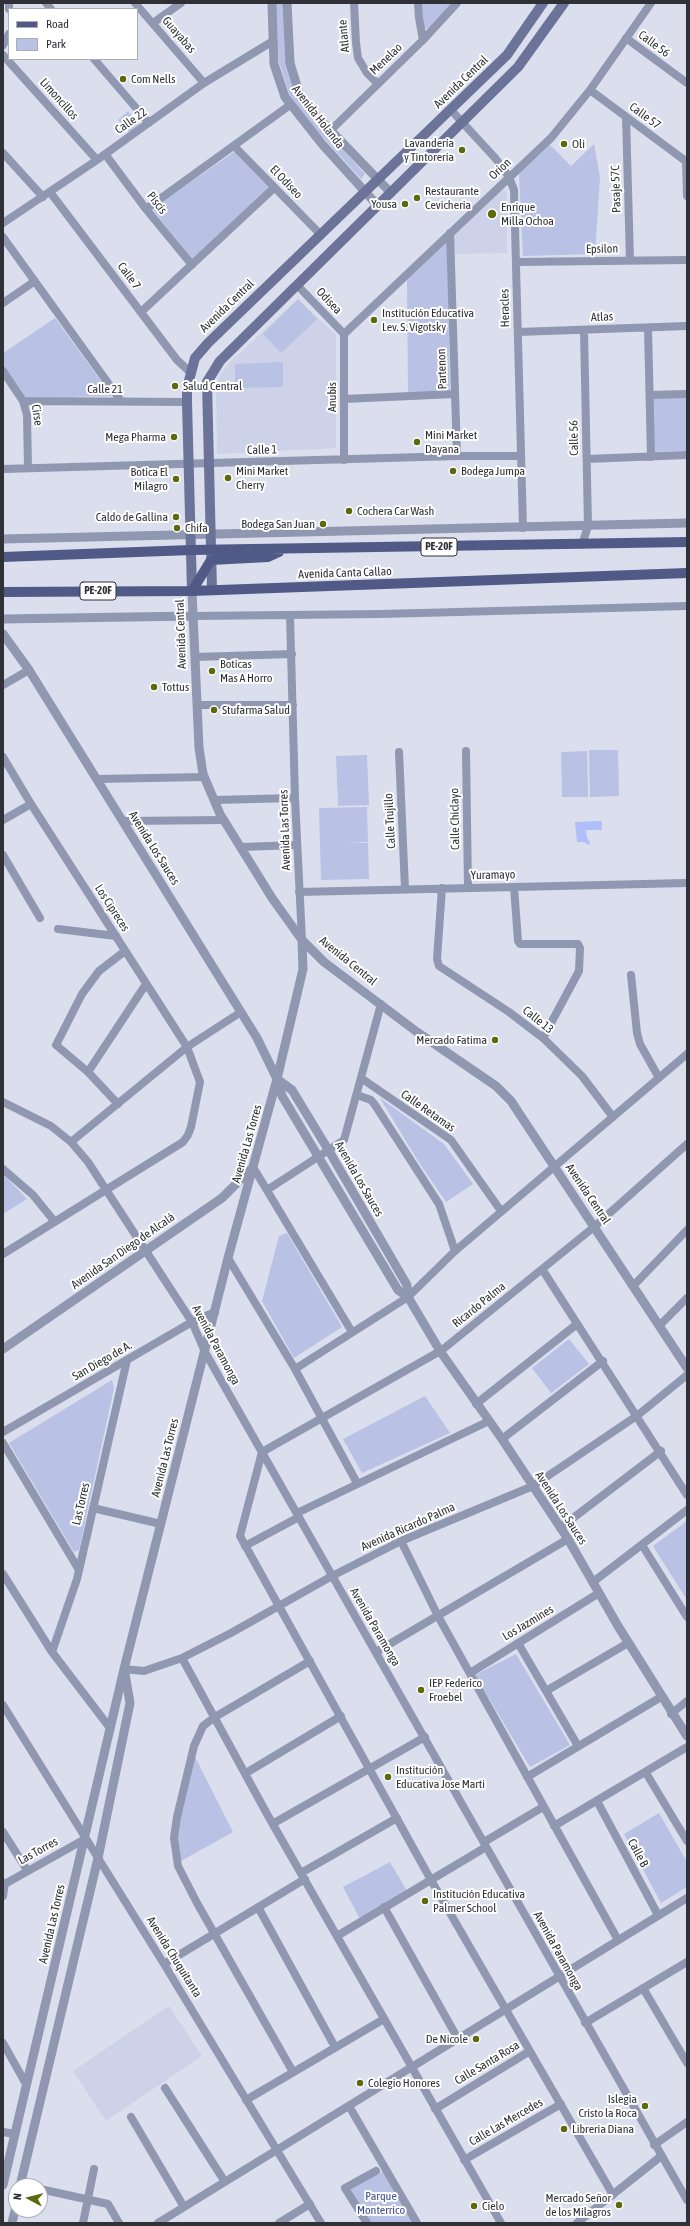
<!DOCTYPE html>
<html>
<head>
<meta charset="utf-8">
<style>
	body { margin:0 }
	#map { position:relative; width:690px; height:2226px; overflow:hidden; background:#dadeed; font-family:"Asap Condensed",sans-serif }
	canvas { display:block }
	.frame { position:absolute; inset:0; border:4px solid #303137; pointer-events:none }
	.legend { position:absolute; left:8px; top:8px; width:130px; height:52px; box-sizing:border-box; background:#fff; border:1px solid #acadaf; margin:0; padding:5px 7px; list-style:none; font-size:12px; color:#303137 }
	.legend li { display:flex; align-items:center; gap:8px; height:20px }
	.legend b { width:20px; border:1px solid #acadaf }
	.north { position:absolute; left:8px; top:2178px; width:40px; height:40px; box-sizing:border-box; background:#fff; border:1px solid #acadaf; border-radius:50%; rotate:277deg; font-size:11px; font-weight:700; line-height:16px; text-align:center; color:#303137 }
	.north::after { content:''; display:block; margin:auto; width:14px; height:18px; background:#5e690e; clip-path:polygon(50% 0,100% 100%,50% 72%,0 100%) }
</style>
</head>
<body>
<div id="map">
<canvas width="690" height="2226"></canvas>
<div class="frame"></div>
<ul class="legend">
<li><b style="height:5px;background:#515a86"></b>Road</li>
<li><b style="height:11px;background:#b9c2e5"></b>Park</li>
</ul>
<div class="north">N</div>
</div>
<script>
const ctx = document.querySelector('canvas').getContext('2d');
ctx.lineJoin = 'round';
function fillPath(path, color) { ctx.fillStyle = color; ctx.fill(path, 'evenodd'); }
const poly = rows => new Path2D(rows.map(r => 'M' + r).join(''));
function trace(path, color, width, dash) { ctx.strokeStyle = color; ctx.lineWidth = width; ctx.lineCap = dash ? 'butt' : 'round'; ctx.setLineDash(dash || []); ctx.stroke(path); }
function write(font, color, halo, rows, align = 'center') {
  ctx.font = font + ' "Asap Condensed",sans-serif'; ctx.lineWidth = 4; ctx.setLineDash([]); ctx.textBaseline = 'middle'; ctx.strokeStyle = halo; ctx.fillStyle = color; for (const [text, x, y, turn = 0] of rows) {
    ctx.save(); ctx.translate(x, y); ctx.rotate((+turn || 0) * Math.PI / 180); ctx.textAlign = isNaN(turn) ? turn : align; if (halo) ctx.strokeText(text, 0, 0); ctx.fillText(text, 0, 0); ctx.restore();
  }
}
fillPath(poly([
	[503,189,507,193,507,253,454,254,454,235],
	[298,299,336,335,336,448,217,454,216,384,220,375,230,362],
	[169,2006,202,2056,106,2121,73,2071]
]), '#cdd2e8');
fillPath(poly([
	[276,3,285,3,297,98,365,174,361,179,292,103,279,62],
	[421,3,455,3,434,27,424,29],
	[128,111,139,125,130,133,118,120],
	[594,144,600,177,595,254,523,256,519,174,550,145,571,166],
	[234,152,269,188,192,259,152,209],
	[447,242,450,392,408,393,407,280],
	[298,299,317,319,281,353,263,334],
	[55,318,112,396,25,398,3,365,3,353],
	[283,362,283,387,235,388,235,364],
	[687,395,687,451,653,452,651,396],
	[589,750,618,750,619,796,590,797],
	[587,751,588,797,562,797,561,752],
	[367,755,369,805,338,806,336,756],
	[367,807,368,842,347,843,368,843,369,879,321,880,319,808],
	[380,1098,444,1144,473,1184,446,1202,418,1161],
	[3,1174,27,1199,3,1214],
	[287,1233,342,1327,294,1358,262,1301,279,1236],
	[569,1339,589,1364,551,1393,532,1368],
	[112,1380,114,1388,79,1550,74,1552,9,1443],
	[425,1396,450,1433,362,1473,343,1439],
	[687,1521,687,1600,653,1546],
	[516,1654,570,1745,530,1767,475,1675],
	[195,1757,233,1832,181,1861,176,1844,179,1818],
	[659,1813,687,1862,687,1887,661,1903,624,1834],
	[390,1862,407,1891,360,1919,343,1887],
	[384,2171,415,2223,370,2223,351,2189]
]), '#b9c2e5');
fillPath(poly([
	[602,821,602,830,586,830,587,838,590,842,589,845,584,842,577,842,575,822]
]), '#b0bef9');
trace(poly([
	[9,3,9,9],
	[46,3,51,9],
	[135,3,204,83],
	[354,3,356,43,358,58,367,73,378,84],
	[418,3,419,18,423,40],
	[153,23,181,3],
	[626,38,687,83],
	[3,45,9,34],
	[3,55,97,160],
	[94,59,149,123],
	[590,90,687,162],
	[451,110,496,159,509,177,514,190,523,528],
	[626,117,630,260],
	[330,131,423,40,457,3],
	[234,146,321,235],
	[3,153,43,197],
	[105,154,146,209,192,265],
	[686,161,687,196],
	[50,192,177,360,190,372],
	[146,209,290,105],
	[3,223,97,160,204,83,273,41],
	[450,233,457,456],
	[3,237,121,401],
	[516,262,687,260],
	[297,285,344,334],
	[3,303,35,281],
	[141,312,274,188],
	[648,328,651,457],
	[518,332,687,326],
	[344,334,551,138,590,90,651,3],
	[344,334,344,460],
	[3,371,23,401,27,415,28,468],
	[650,395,687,394],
	[344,399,455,394],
	[23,401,187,402],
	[587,459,687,455],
	[3,469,457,456,521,456],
	[582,545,588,526,584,330],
	[290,615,295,798,302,940],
	[193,616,381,614,687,606],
	[195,657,292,654],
	[3,685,29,670],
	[197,705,293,705],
	[466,751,468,888],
	[399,752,405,889],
	[3,757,31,804,187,1047,200,1082,191,1127,188,1135,183,1142,3,1254],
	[97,779,204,777],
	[214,800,295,798],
	[3,820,31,804],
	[124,821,224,820],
	[241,847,297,845],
	[3,855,40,918],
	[514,887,518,941,520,944,578,944,580,948,579,971,543,1038],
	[442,888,437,959,439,966,509,1012,543,1038,582,1076,613,1117],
	[299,892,687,883],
	[58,929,116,936],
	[631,975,637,1033,640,1044,659,1078],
	[88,1072,146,984],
	[361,1078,451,1140,501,1211],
	[357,1095,371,1100,375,1105,439,1204,455,1251],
	[3,1102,51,1126,71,1142,88,1162,192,1322,205,1352,687,2200],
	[118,1104,88,1072,56,1045,82,994,99,971,125,951],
	[71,1142,187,1047,241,1012],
	[253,1167,352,1332],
	[3,1169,33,1195,55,1222],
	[267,1190,344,1140,381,1004],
	[228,1258,295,1369,357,1483],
	[542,1269,687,1495],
	[634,1285,687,1230],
	[660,1325,687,1298],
	[295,1369,408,1297,455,1251,687,1054],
	[476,1404,577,1324],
	[3,1432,192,1322,215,1312],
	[502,1439,603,1361],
	[3,1443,79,1570],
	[93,1508,161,1524],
	[297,1513,489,1421],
	[560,1528,661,1451],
	[401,1541,438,1616,618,1940],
	[642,1545,687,1617],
	[245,1546,299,1517],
	[3,1574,52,1652,110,1728],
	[593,1582,687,1510],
	[518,1643,578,1746],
	[52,1652,77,1579,127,1360],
	[376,1652,568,1539],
	[182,1658,267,1814,501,2223],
	[124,1669,144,1671,182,1658,231,1633,332,1576,401,1541,533,1486,638,1415,687,1375],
	[470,1673,599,1593],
	[546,1691,628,1643],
	[3,1705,164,1964,321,2223],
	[671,1714,687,1701],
	[246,1773,341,1716],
	[646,1773,687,1841],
	[527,1777,661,1697],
	[597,1801,658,1915],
	[274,1823,425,1737],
	[554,1826,687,1747],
	[3,1832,27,1870],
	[484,1842,543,1807],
	[301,1873,397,1818],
	[3,1885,85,1839],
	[3,1896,5,1883],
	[258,1907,335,2047],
	[384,1907,458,2039],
	[337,1936,486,1847],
	[164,1964,305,1879],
	[643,1988,687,2063],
	[585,2023,687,1962],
	[3,2043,26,2084],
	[293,2072,197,1903,178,1866,174,1838,177,1817,194,1746,203,1726,215,1717,310,1661],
	[165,2088,225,2182],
	[246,2100,384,2019],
	[349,2106,417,2223],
	[435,2109,530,2051],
	[131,2117,184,2207],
	[3,2132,15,2134],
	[654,2145,687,2122],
	[464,2160,561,2104],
	[40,2189,108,2204,119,2223],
	[613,2195,431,1880,240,1536,262,1452,442,1350,594,1227,687,1144],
	[83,2223,94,2169],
	[158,2223,687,1898],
	[279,2223,310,2204],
	[367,2223,345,2188,376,2171],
	[577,2223,660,2157]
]), '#9097b0', 8);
trace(poly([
	[272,3,274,64,285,97,322,144,378,206],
	[287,3,290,63,300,96,312,111,391,193],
	[3,539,687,523],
	[192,591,199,748,203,774,220,814,272,898,302,940,324,962,417,1032,496,1086,511,1101,687,1368],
	[3,619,193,616],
	[3,634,29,670,257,1038,277,1079,282,1096,398,1290,408,1297,440,1351,502,1439,568,1539,618,1626,687,1736],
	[277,1079,292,1090,329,1151,407,1285,408,1297],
	[3,1349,222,1198,250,1170],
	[3,2185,124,1669,228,1258,277,1079,303,969,302,940],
	[20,2186,98,1858,130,1703,125,1674],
	[12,2223,16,2206]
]), '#9097b0', 9);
trace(poly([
	[212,590,207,382,220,361,518,67,564,3],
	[192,591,187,402,187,388,195,358,208,343,507,55,543,3]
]), '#6b7498', 10);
trace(poly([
	[3,557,191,550,687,542],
	[192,591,211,560,268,557,279,552],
	[3,592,192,591,687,573]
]), '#515a86', 10);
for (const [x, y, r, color] of [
	[123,79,4,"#5e690e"],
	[564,144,4,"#5e690e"],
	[462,150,4,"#5e690e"],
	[417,198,4,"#5e690e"],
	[405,204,4,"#5e690e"],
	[492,214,5,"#5e690e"],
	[374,320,4,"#5e690e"],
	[175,386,4,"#5e690e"],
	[174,437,4,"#5e690e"],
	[417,442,4,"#5e690e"],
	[453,471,4,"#5e690e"],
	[228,478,4,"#5e690e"],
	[176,479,4,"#5e690e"],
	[349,511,4,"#5e690e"],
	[176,517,4,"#5e690e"],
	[323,524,4,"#5e690e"],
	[177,528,4,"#5e690e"],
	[212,671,4,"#5e690e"],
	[154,687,4,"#5e690e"],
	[214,710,4,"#5e690e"],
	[495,1040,4,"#5e690e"],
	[421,1690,4,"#5e690e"],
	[388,1777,4,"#5e690e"],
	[425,1901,4,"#5e690e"],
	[476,2039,4,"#5e690e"],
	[360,2083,4,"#5e690e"],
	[645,2106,4,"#5e690e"],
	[564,2129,4,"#5e690e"],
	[619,2205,4,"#5e690e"],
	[474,2206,4,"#5e690e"]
]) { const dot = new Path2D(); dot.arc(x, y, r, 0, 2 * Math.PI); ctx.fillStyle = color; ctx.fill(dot); trace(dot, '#fff', 1.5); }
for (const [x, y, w] of [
	[439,547,36],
	[98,591,36]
]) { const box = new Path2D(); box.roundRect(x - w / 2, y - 9, w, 18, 3); ctx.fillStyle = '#fff'; ctx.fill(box); trace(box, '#303137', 1); }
write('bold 11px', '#303137', null, [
	["PE-20F",439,547],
	["PE-20F",98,591]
]);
write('12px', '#303137', '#fff', [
	["Guayabas",179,35,49],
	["Atlante",344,36,-95],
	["Calle 56",654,44,36],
	["Menelao",386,59,-44],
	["Avenida Central",461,82,-44],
	["Limoncillos",59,99,48],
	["Calle 57",645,116,36],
	["Avenida Holanda",318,117,52],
	["Calle 22",131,121,-35],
	["Orion",500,169,-43],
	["El Odiseo",286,182,46],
	["Pasaje 57C",616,189,-92],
	["Piscis",157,203,52],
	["Epsilon",602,249,-1],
	["Calle 7",129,276,53],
	["Odisea",329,301,47],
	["Avenida Central",227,306,-44],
	["Heracles",505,308,-91],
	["Atlas",602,317,-2],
	["Partenon",442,369,-92],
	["Calle 21",105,389],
	["Anubis",332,397,-90],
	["Cirse",37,415,82],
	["Calle 56",574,438,-91],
	["Calle 1",262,450,-1],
	["Avenida Canta Callao",345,573,-2],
	["Avenida Central",181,634,-92],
	["Calle Chiclayo",455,819,-91],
	["Calle Trujillo",390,821,-93],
	["Avenida Las Torres",285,830,-92],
	["Avenida Los Sauces",154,848,58],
	["Yuramayo",493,875,-1],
	["Los Cipreces",112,908,57],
	["Avenida Central",348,961,39],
	["Calle 13",538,1020,39],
	["Calle Retamas",428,1111,35],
	["Avenida Las Torres",247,1144,-74],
	["Avenida Los Sauces",359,1179,60],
	["Avenida Central",588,1194,56],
	["Avenida San Diego de Alcalá",123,1251,-35],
	["Ricardo Palma",479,1305,-39],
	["Avenida Paramonga",216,1345,62],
	["San Diego de A.",102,1361,-30],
	["Avenida Las Torres",165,1458,-76],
	["Las Torres",81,1504,-77],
	["Avenida Los Sauces",561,1508,57],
	["Avenida Ricardo Palma",408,1527,-24],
	["Los Jazmines",528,1623,-31],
	["Avenida Paramonga",375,1627,60],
	["Las Torres",38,1851,-29],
	["Calle B",638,1853,62],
	["Avenida Las Torres",52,1924,-77],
	["Avenida Paramonga",558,1951,61],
	["Avenida Chuquitanta",174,1957,58],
	["Calle Santa Rosa",487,2063,-31],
	["Calle Las Mercedes",506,2122,-30]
]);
write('12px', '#303137', '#fff', [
	["Com Nells",131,79],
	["Lavandería",454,143,"right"],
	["y Tintorería",454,157,"right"],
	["Oli",572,144],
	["Restaurante",425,191],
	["Cevicheria",425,205],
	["Yousa",397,204,"right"],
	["Enrique",501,207],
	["Milla Ochoa",501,221],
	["Institución Educativa",382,313],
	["Lev. S. Vigotsky",382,327],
	["Salud Central",183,386],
	["Mini Market",425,435],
	["Dayana",425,449],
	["Mega Pharma",166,437,"right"],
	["Mini Market",236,471],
	["Cherry",236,485],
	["Bodega Jumpa",461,471],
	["Botica El",168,472,"right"],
	["Milagro",168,486,"right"],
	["Cochera Car Wash",357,511],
	["Caldo de Gallina",168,517,"right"],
	["Bodega San Juan",315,524,"right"],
	["Chifa",185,528],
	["Boticas",220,664],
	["Mas A Horro",220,678],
	["Tottus",162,687],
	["Stufarma Salud",222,710],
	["Mercado Fatima",487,1040,"right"],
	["IEP Federico",429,1683],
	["Froebel",429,1697],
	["Institución",396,1770],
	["Educativa Jose Marti",396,1784],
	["Institución Educativa",433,1894],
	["Palmer School",433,1908],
	["De Nicole",468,2039,"right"],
	["Colegio Honores",368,2083],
	["Islegia",637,2099,"right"],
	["Cristo la Roca",637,2113,"right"],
	["Libreria Diana",572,2129],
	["Mercado Señor",611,2198,"right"],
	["de los Milagros",611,2212,"right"],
	["Cielo",482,2206]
], 'left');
write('12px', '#404b91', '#fff', [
	["Parque",381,2196],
	["Monterrico",381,2210]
]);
</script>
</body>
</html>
